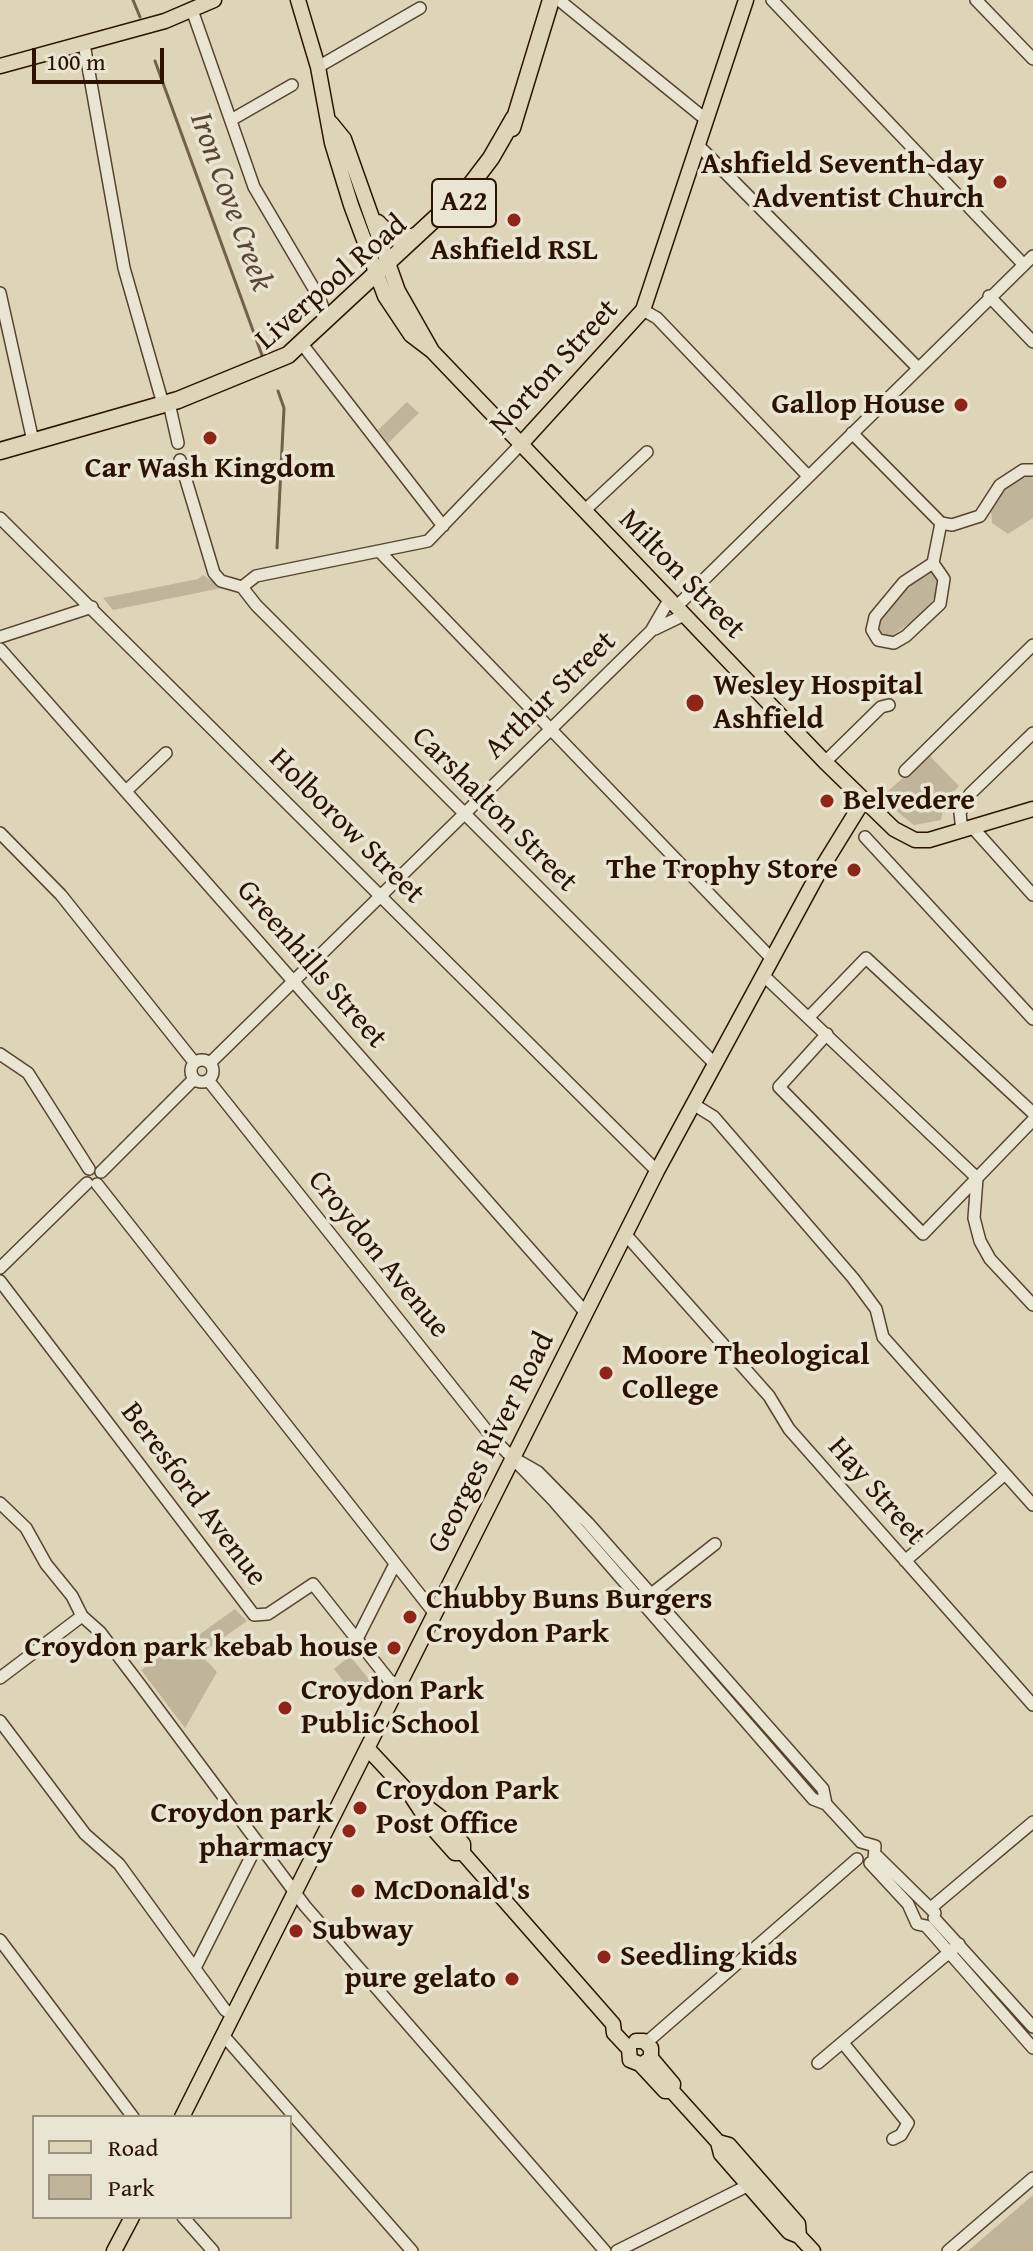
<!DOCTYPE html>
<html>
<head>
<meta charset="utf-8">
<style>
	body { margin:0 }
	#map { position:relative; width:1033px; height:2251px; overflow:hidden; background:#ded5b9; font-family:"Gentium Book Plus",serif }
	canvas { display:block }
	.legend { position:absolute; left:32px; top:2115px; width:260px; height:104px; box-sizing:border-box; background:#eae4d2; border:2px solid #9e907e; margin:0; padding:10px 14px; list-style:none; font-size:24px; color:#2b1300 }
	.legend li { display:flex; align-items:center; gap:16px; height:40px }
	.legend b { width:40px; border:2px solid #9e907e }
	.scale { position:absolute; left:32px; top:48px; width:132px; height:36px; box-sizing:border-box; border:4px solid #2b1300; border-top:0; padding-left:10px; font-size:24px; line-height:28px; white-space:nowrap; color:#2b1300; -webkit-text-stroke:6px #eae4d2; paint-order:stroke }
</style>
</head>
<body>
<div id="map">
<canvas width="1033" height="2251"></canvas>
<ul class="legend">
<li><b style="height:10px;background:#ded5b9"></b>Road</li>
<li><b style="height:22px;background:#c0b49a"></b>Park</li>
</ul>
<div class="scale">100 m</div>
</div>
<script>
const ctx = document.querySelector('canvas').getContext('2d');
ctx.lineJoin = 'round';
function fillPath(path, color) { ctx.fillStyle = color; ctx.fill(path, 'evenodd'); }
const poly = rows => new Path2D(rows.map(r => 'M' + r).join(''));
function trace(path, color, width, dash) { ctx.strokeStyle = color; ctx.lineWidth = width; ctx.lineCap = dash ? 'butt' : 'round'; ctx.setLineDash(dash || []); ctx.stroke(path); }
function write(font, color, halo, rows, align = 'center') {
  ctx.font = font + ' "Gentium Book Plus",serif'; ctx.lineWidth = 7; ctx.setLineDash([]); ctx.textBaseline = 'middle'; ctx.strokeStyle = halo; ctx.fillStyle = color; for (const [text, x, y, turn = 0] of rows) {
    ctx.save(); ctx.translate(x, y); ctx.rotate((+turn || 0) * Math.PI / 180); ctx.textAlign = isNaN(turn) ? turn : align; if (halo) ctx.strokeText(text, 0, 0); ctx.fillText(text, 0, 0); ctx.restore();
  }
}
fillPath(poly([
	[407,402,419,413,388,443,378,430],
	[1030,476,1033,478,1033,518,1008,534,992,523,991,509,1002,491,1016,480],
	[931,571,938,578,939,590,925,612,889,638,880,631,878,619,887,604,923,573],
	[203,575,222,588,113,610,103,598,198,579],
	[929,755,959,786,945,800,941,820,914,825,880,798],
	[235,1609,247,1621,200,1654,217,1672,185,1728,141,1670,185,1638,189,1642],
	[350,1656,376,1688,359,1701,334,1669],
	[1033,2195,1033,2251,968,2251]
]), '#c0b49a');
trace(poly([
	[133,0,140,17],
	[155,61,263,358],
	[277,548,284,408,278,391]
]), '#726049', 3);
const minor = poly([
	[559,0,704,118],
	[772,0,1024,265],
	[976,0,1033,59],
	[192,10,254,187,320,299,327,321],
	[84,44,124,268,163,404],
	[318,67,420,8],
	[231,120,292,85],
	[697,144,918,368],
	[0,293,33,441],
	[989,296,1033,342],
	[643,310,657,318,808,476],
	[302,344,443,526],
	[169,403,178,443],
	[852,433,941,523,952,525,980,516,1000,485,1023,470,1033,470],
	[180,460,214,573,221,581,242,587],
	[584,511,647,452],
	[0,518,657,1171],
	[379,551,772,959],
	[933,563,944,579,940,604,906,636,894,643,878,640,872,630,875,617,904,582,933,563,941,523],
	[242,587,256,605,715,1064],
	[242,587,256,576,428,541,520,445],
	[676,607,1033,256],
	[655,629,684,615],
	[0,637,92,607],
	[0,649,586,1313],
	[825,762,881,707,889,705],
	[905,771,1033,645],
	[126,791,166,753],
	[973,828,1033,895],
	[962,831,960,813,970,794,1033,733],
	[0,833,61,895,194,1062],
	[865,837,1033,1019],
	[763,975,977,1178,974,1218,980,1241,990,1259,1033,1305],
	[809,1017,866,958,1033,1113],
	[827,1034,779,1087,923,1234,1033,1120],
	[0,1054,28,1073,89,1169],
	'191 1071a11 11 0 1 1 22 0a11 11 0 1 1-22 0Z',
	[210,1063,651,631,669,600],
	[208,1080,491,1436,553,1500,813,1799,826,1804,861,1842],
	[693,1104,714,1117,853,1278,876,1309,883,1337,1033,1505],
	[101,1172,194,1079],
	[97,1184,435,1614],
	[626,1235,769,1396,789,1429,1033,1705],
	[0,1268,87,1183],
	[0,1281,254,1615,268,1614,313,1584,389,1680,399,1686],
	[517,1460,538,1472,588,1523,823,1789,826,1804],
	[0,1503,26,1528,46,1564,72,1596,82,1616,100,1632,141,1686,305,1906,605,2251],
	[905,1561,1005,1474],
	[645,1599,715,1544],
	[357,1639,394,1566],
	[0,1678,82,1616],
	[0,1721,85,1834,119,1864,225,2010,233,2015],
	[861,1842,875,1846,874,1860],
	[877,1856,935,1913],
	[870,1863,908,1904,917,1924,926,1926],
	[932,1907,1033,1822],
	[934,1918,1033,2027],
	[926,1926,1033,2048],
	[0,1940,133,2117],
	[195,1968,258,1843],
	[223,2035,412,2251],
	[647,2042,857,1859],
	[843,2043,908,2123,901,2135,893,2139],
	[818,2063,959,1944],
	[183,2217,213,2251],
	[617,2251,755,2182],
	[948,2251,1033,2178]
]);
const major = poly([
	[298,0,318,67,332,143,351,205,385,296,411,335,432,351,825,762,894,829,915,840,929,840,1033,809],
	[0,66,165,21,214,0],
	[331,123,344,139,398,291,432,351],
	[378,222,395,239,417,235],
	[520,445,643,310,746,0],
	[368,1749,410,1794,431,1826,455,1853,463,1853],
	[410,1794,440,1817,463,1844,463,1853,613,2024,614,2033,629,2049,630,2060,640,2064,665,2091,672,2091],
	[636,2041,644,2041,651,2048,651,2058,644,2063],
	[651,2058,673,2084,672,2091,718,2142,721,2154,789,2232,799,2236,813,2251],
	[182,2117,657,1171,818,874,863,801],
	[718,2142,729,2145,798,2224,799,2236],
	[114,2251,132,2217]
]);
const highway = poly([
	[512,128,551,0],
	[0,451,178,400,288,355,469,187,491,158,514,118]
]);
trace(minor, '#58442e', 14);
trace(major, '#2b1300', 17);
trace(highway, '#2b1300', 19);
trace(minor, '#eae4d2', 11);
trace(major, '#ded5b9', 14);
trace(highway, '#ded5b9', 16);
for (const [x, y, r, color] of [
	[1000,182,8,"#8f2418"],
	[514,220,8,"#8f2418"],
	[961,405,8,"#8f2418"],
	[210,438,8,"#8f2418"],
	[695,703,10,"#8f2418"],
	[827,801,8,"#8f2418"],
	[854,870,8,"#8f2418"],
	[606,1373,8,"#8f2418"],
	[410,1617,8,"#8f2418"],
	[394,1648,8,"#8f2418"],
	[285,1708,8,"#8f2418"],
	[360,1808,8,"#8f2418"],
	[349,1831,8,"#8f2418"],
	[358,1891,8,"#8f2418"],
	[296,1931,8,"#8f2418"],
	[604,1957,8,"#8f2418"],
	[512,1979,8,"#8f2418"]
]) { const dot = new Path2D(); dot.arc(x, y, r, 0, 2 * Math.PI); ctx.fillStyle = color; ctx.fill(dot); trace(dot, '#eae4d2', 3); }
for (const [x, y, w] of [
	[464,203,64]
]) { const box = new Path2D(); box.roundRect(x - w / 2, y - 24, w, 48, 6); ctx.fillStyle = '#eae4d2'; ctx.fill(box); trace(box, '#2b1300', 2); }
write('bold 28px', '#2b1300', null, [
	["A22",464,203]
]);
write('bold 30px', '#2b1300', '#eae4d2', [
	["Ashfield Seventh-day",984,165,"right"],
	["Adventist Church",984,199,"right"],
	["Ashfield RSL",514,251,"center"],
	["Gallop House",945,405,"right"],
	["Car Wash Kingdom",210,469,"center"],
	["Wesley Hospital",713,686],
	["Ashfield",713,720],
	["Belvedere",843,801],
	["The Trophy Store",838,870,"right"],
	["Moore Theological",622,1356],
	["College",622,1390],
	["Chubby Buns Burgers",426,1600],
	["Croydon Park",426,1634],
	["Croydon park kebab house",378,1648,"right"],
	["Croydon Park",301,1691],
	["Public School",301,1725],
	["Croydon Park",376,1791],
	["Post Office",376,1825],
	["Croydon park",333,1814,"right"],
	["pharmacy",333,1848,"right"],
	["McDonald's",374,1891],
	["Subway",312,1931],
	["Seedling kids",620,1957],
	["pure gelato",496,1979,"right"]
], 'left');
write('30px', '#2b1300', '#eae4d2', [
	["Liverpool Road",332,283,-41],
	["Norton Street",555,368,-47],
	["Milton Street",681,575,46],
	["Arthur Street",551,696,-44],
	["Carshalton Street",494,810,45],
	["Holborow Street",346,827,45],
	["Greenhills Street",311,965,49],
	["Croydon Avenue",378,1255,51],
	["Georges River Road",492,1443,-63],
	["Hay Street",876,1492,49],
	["Beresford Avenue",193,1495,53]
]);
write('italic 32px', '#5a4631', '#eae4d2', [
	["Iron Cove Creek",230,202,70]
]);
</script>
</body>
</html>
